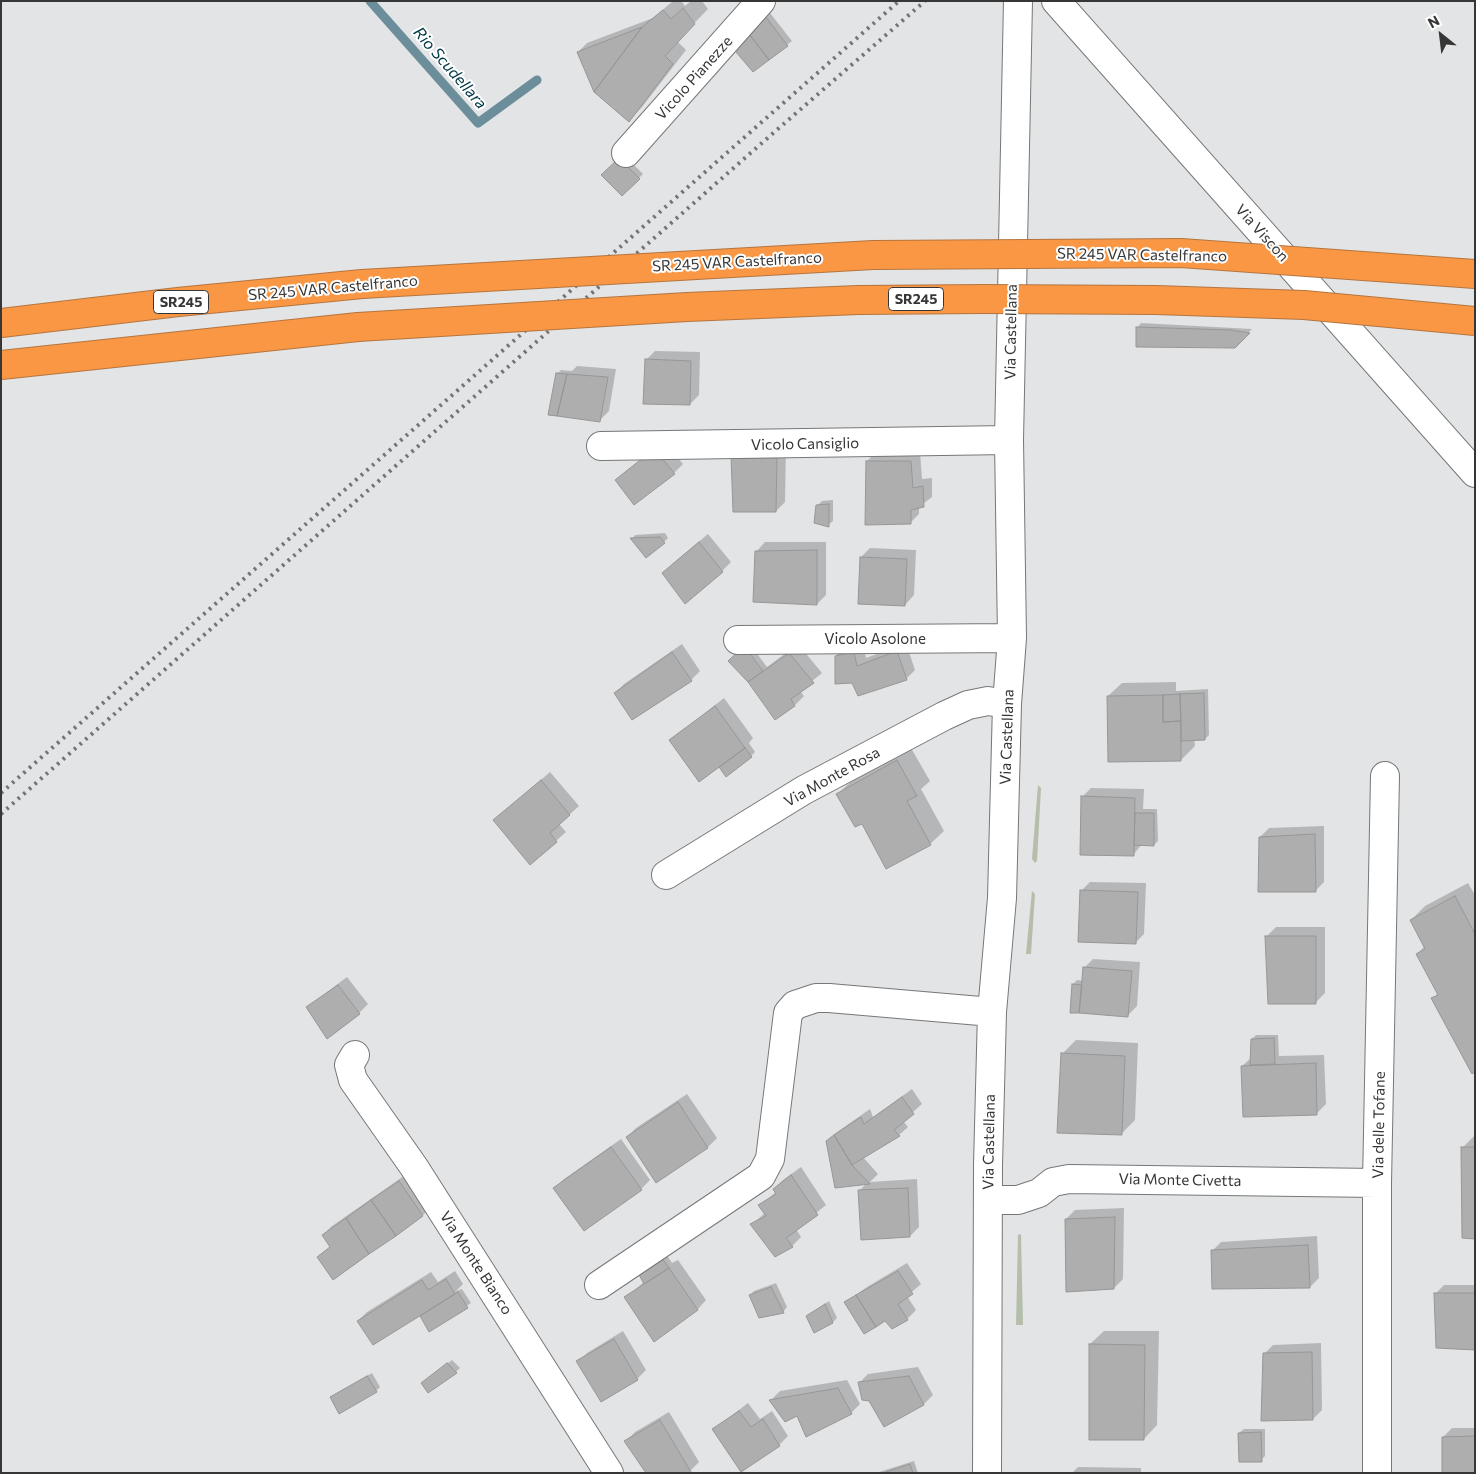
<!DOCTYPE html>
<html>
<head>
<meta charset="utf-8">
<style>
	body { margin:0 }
	#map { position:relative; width:1476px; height:1474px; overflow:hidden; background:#e3e4e5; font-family:Commissioner,sans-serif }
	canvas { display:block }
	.frame { position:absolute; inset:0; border:2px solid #363637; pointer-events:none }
	.north { position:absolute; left:1416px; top:10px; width:50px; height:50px; -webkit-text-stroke:4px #fff; paint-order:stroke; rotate:331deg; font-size:14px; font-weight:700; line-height:20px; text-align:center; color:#363637 }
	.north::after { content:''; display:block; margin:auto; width:18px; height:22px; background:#363637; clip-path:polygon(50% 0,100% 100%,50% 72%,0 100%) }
</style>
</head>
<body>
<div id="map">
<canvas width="1476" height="1474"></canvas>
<div class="frame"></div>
<div class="north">N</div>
</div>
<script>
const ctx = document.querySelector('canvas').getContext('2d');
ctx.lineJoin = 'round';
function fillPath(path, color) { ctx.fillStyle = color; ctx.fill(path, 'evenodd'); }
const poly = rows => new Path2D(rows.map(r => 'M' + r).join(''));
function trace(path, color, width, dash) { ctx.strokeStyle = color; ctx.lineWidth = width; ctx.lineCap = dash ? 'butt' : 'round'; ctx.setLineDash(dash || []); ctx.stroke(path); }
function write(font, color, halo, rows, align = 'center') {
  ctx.font = font + ' Commissioner,sans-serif'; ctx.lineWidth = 4; ctx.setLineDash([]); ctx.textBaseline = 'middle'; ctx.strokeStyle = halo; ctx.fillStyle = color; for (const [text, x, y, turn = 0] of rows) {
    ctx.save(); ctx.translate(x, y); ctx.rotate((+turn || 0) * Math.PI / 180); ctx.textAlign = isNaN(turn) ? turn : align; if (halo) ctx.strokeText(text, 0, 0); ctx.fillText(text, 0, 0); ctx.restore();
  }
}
fillPath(poly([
	[1038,785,1041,788,1037,861,1035,863,1032,859],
	[1032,891,1035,894,1031,954,1026,954],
	[1021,1234,1023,1325,1016,1325,1018,1235]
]), '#b5beaa');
fillPath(poly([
	[673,1,681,1,685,6,691,1,702,1,708,9,677,41,686,50,642,107,629,121,578,52,587,43,653,18],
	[770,13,792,41,753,71,736,41],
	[624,155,643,174,622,195],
	[1141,323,1252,329,1234,347,1137,328],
	[655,351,700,352,699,395,690,404,646,360],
	[577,366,616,369,609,411,600,420,557,374,561,370,572,371],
	[664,441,683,464,674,473,616,480],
	[786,446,785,502,776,511,742,447],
	[876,452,920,452,922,479,932,478,932,497,919,507,919,514,910,523,867,461],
	[833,500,833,521,828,525,817,506,822,501],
	[665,533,668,538,664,542,632,539,635,535],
	[708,534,731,562,722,571,672,564],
	[765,542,826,542,826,595,817,604,756,552],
	[870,548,916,550,914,595,905,605,861,557],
	[749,643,767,667,798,644,822,673,800,691,804,696,795,705,753,678,749,681],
	[906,643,915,670,906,679,853,682,836,656,845,647,863,644,866,658],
	[682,644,700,671,691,680,615,693,624,684],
	[1176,682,1176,691,1208,689,1209,735,1205,739,1194,739,1195,746,1181,760,1108,696,1122,683],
	[724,698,753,738,749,743,755,752,751,756,719,766,671,740],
	[911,748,930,781,921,789,944,831,930,844,838,794,852,780],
	[550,772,579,806,559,824,566,832,531,863,495,820],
	[1091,788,1144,789,1143,809,1157,809,1158,841,1154,845,1142,844,1133,855,1082,797],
	[1324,826,1324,882,1315,891,1260,837,1269,828],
	[1090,882,1146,883,1144,934,1135,943,1081,891],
	[1468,883,1475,895,1475,1071,1433,999,1438,993,1417,954,1425,946,1411,920,1425,906],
	[1276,927,1325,927,1325,993,1316,1002,1267,936],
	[1093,959,1140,962,1137,1006,1128,1015,1073,984,1077,980,1083,981,1084,968],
	[347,977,368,1004,359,1013,307,1007],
	[1256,1035,1278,1035,1279,1056,1324,1055,1326,1104,1317,1113,1242,1066,1251,1058,1252,1039],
	[1076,1040,1138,1043,1135,1120,1121,1134,1062,1054],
	[912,1089,922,1104,903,1121,908,1127,899,1135,863,1157,878,1174,870,1182,917,1179,919,1227,910,1236,859,1191,867,1183,827,1141,837,1132,870,1109,873,1117],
	[687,1094,717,1138,708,1147,657,1181,627,1137,636,1128],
	[1475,1135,1475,1237,1462,1148],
	[621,1139,650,1180,641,1189,555,1188,564,1179],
	[801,1167,826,1205,796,1229,801,1237,792,1246,752,1224,765,1213,760,1205,776,1192,774,1189,783,1180],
	[408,1173,432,1206,423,1215,319,1257,331,1245,323,1235,332,1226],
	[1124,1208,1123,1279,1114,1288,1066,1219,1075,1210],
	[1317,1236,1319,1278,1310,1287,1212,1251,1221,1242],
	[664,1251,672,1263,678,1260,706,1300,698,1309,626,1297,644,1282],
	[907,1263,921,1284,907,1296,916,1310,907,1319,885,1320,846,1302,867,1287],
	[455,1271,463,1284,456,1291,462,1289,471,1303,430,1330,420,1314,358,1321,367,1312,431,1272,438,1282],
	[776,1283,787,1307,783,1312,750,1295,754,1291],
	[1444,1285,1475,1285,1475,1349,1435,1294],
	[829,1301,837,1318,833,1322,808,1316],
	[623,1331,646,1370,637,1379,578,1362,587,1353],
	[1104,1331,1159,1331,1157,1425,1144,1439,1090,1344],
	[1321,1343,1322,1410,1313,1419,1264,1354,1273,1345],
	[452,1360,460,1368,456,1372,427,1379],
	[918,1367,933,1395,924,1404,885,1425,859,1383,868,1374],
	[372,1373,380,1387,376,1391,336,1394],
	[847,1380,860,1404,851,1413,797,1414,786,1421,771,1400,780,1391],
	[748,1403,760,1419,772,1411,788,1436,779,1445,714,1429],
	[669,1412,699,1462,690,1471,626,1441,635,1432],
	[1452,1428,1475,1428,1475,1473,1443,1437],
	[1244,1429,1265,1429,1265,1456,1261,1460,1239,1433],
	[914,1461,918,1473,876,1473],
	[1078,1467,1141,1468,1141,1473,1072,1473],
	[1311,1472,1311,1473,1258,1473]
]), '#0003');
trace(poly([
	[370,1,478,123,537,80]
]), '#6c8e9a', 9);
const building = poly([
	[683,8,695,24,665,56,673,64,629,122,594,92,642,27,663,10,671,19,683,8],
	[765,16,788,46,769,60,746,30,765,16],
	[642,27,594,92,577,52,642,27],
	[746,30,769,60,753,72,730,45,746,30],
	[619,158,640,179,622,196,601,175,619,158],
	[1136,327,1231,330,1250,333,1235,348,1136,347,1136,327],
	[645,359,691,361,690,405,643,404,645,359],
	[556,373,567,374,557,416,548,415,556,373],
	[567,374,608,377,600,422,557,416,567,374],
	[654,449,675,474,634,505,615,480,654,449],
	[777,455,776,512,733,512,731,456,777,455],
	[866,461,911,461,913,488,923,486,924,507,911,510,911,524,865,525,866,461],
	[829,504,829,527,814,523,816,505,829,504],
	[660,537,665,543,646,558,630,538,660,537],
	[699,542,723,572,685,604,662,573,699,542],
	[817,550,817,605,753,602,755,551,817,550],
	[860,557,907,559,905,606,858,604,860,557],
	[744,646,763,671,748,682,728,661,744,646],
	[897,651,907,680,858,696,852,683,835,684,835,656,854,652,857,666,897,651],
	[672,652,692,681,632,720,614,693,672,652],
	[789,653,814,683,791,699,795,706,775,720,748,682,789,653],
	[1204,693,1205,740,1181,741,1180,694,1204,693],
	[1180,694,1181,721,1163,722,1163,695,1180,694],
	[1163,695,1163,722,1181,721,1181,761,1108,762,1107,696,1163,695],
	[715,706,745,748,699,782,669,740,715,706],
	[745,748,752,757,726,777,719,767,745,748],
	[897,760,917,796,907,801,931,845,886,869,862,824,855,827,836,794,897,760],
	[541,780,570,815,550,833,557,842,530,865,493,820,541,780],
	[1081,796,1135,798,1134,856,1080,855,1081,796],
	[1135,813,1154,813,1154,846,1134,845,1135,813],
	[1315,834,1316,892,1258,892,1259,837,1315,834],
	[1080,890,1138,892,1136,944,1078,942,1080,890],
	[1455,896,1475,934,1475,1072,1472,1074,1431,998,1438,995,1416,954,1425,949,1410,920,1455,896],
	[1265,936,1316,936,1316,1004,1268,1004,1265,936],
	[1083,967,1132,971,1128,1017,1079,1013,1083,967],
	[1072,984,1082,985,1079,1013,1070,1013,1072,984],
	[338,985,360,1014,327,1039,306,1007,338,985],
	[1274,1038,1275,1064,1250,1065,1251,1039,1274,1038],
	[1061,1053,1125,1056,1122,1135,1057,1133,1061,1053],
	[1316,1063,1317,1115,1243,1117,1241,1066,1316,1063],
	[902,1097,914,1114,894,1130,900,1136,852,1165,834,1135,861,1117,864,1124,902,1097],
	[678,1102,708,1148,656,1183,626,1137,678,1102],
	[834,1135,852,1165,870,1184,835,1188,826,1141,834,1135],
	[611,1147,642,1190,584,1231,553,1188,611,1147],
	[1461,1147,1475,1147,1475,1239,1462,1238,1461,1147],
	[791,1175,818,1215,786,1238,793,1247,775,1257,750,1224,766,1216,758,1205,776,1194,773,1189,791,1175],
	[399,1181,423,1216,396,1236,371,1200,399,1181],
	[908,1188,910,1237,861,1240,858,1190,908,1188],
	[371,1200,396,1236,369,1254,346,1218,371,1200],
	[1115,1217,1114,1289,1066,1292,1065,1219,1115,1217],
	[346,1218,369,1254,333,1280,317,1257,330,1247,322,1235,346,1218],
	[1308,1245,1310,1288,1212,1289,1211,1250,1308,1245],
	[659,1254,669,1268,644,1284,636,1269,659,1254],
	[669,1268,698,1310,654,1342,624,1297,669,1268],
	[898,1271,913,1294,898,1304,908,1320,892,1329,885,1321,876,1327,856,1295,898,1271],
	[446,1279,455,1294,373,1345,357,1321,422,1280,428,1290,446,1279],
	[771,1287,784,1313,759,1318,749,1295,771,1287],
	[458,1292,468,1308,429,1332,420,1316,458,1292],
	[1434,1293,1475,1293,1475,1350,1436,1348,1434,1293],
	[856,1295,876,1327,864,1334,844,1302,856,1295],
	[825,1304,833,1323,814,1333,806,1316,825,1304],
	[614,1339,638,1380,601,1402,576,1361,614,1339],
	[1089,1344,1145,1345,1144,1440,1089,1440,1089,1344],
	[1312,1352,1313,1420,1261,1421,1263,1353,1312,1352],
	[447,1363,457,1373,428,1393,421,1383,447,1363],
	[367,1376,377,1392,339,1414,330,1397,367,1376],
	[909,1376,924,1405,884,1427,869,1401,862,1400,858,1382,909,1376],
	[838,1388,852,1414,806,1437,797,1416,785,1422,769,1400,838,1388],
	[739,1411,751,1427,763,1419,780,1446,741,1472,712,1429,739,1411],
	[660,1420,691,1472,690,1473,646,1473,624,1441,660,1420],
	[1261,1432,1262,1462,1239,1462,1238,1433,1261,1432],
	[1475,1436,1475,1473,1442,1473,1442,1437,1475,1436],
	[910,1464,913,1473,883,1473,910,1464]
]);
fillPath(building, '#afaeaf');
trace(building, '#979697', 1);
const minor = poly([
	[1056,1,1475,473],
	[626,153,761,1],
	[601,446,1009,440],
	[738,640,1012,638],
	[666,875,804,790,944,716,968,705,988,701,1007,704],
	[355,1055,349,1065,353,1080,414,1167,609,1473],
	[988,1200,1018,1200,1039,1193,1053,1182,1069,1179,1377,1183],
	[599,1285,761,1176,770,1159,788,1013,795,1005,816,998,829,998,992,1012],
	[987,1473,988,1165,992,1012,1002,898,1007,704,1012,638,1009,440,1018,1],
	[1377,1473,1377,1183,1385,776]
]);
const highway = poly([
	[1,323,178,302,362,284],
	[1,365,358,327]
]);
trace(minor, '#767778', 30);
trace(highway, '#b5753f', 30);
trace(minor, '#fff', 28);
trace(highway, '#f99744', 28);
trace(poly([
	[1,793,899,1],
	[1,814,771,135,925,1]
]), '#747475', 4, [2.5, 5]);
const highwayBridge = poly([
	[362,284,873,255,1181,253,1475,274],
	[358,327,687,307,858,300,983,299,1156,300,1304,305,1475,321]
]);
trace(highwayBridge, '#b5753f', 30, []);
trace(highwayBridge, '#f99744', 28);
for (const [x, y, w] of [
	[916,299,55],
	[181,302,55]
]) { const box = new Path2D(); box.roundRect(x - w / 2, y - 11.5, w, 23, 4); ctx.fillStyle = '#fff'; ctx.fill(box); trace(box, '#363637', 1); }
write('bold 14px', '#363637', null, [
	["SR245",916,299],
	["SR245",181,302]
]);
write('15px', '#363637', '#fff', [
	["Vicolo Pianezze",694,78,-48],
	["Via Viscon",1262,233,48],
	["SR 245 VAR Castelfranco",1142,255,1],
	["SR 245 VAR Castelfranco",737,262,-3],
	["SR 245 VAR Castelfranco",333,288,-5],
	["Via Castellana",1011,332,-89],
	["Vicolo Cansiglio",805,444,-1],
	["Vicolo Asolone",875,639],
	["Via Castellana",1007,737,-88],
	["Via Monte Rosa",832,777,-29],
	["Via delle Tofane",1379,1125,-89],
	["Via Castellana",989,1142,-89],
	["Via Monte Civetta",1180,1180,1],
	["Via Monte Bianco",476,1263,57]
]);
write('italic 16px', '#003746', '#fff', [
	["Rio Scudellara",450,68,49]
]);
</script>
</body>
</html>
